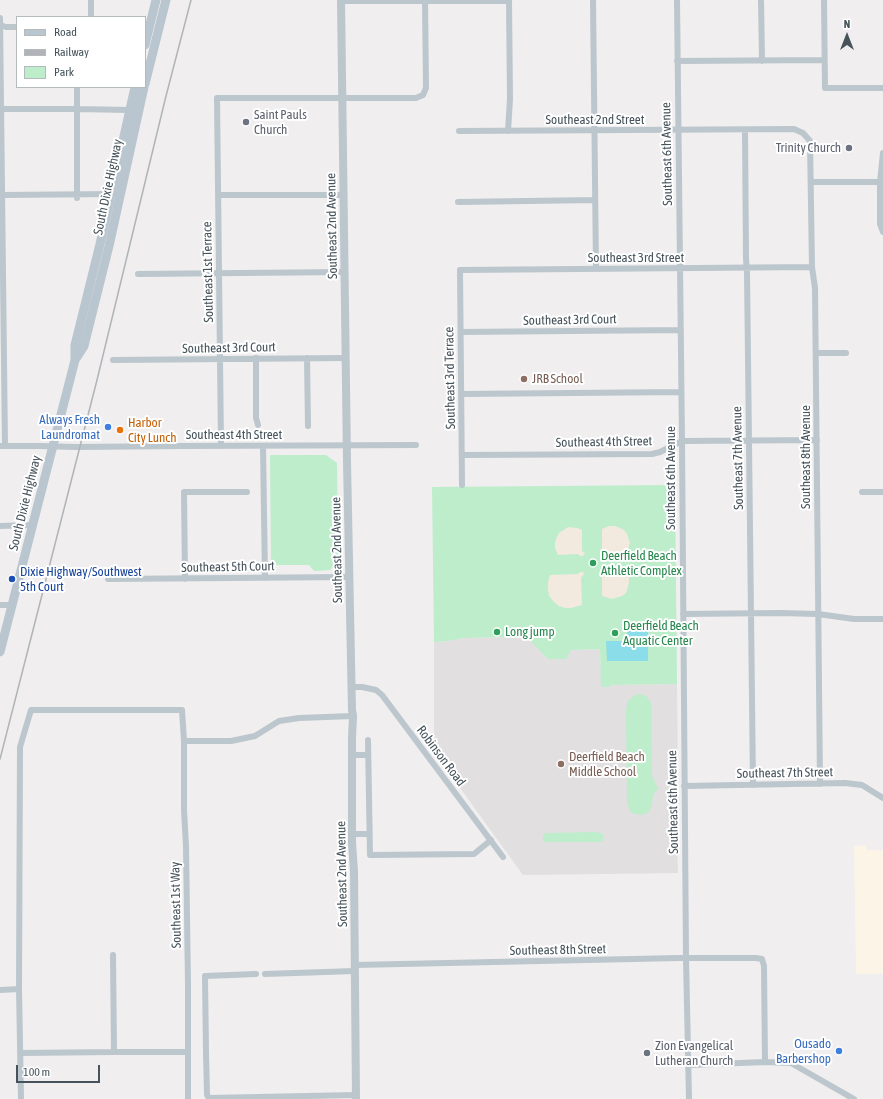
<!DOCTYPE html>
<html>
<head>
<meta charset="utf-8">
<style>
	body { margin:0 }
	#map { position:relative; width:883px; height:1099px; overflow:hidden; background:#f0eeee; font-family:"Asap Condensed",sans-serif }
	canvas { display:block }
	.legend { position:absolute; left:16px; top:16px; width:130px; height:72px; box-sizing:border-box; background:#fff; border:1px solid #b5babd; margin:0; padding:5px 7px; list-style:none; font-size:12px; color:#46535b }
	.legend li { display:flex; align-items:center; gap:8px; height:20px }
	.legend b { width:20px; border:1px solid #b5babd }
	.north { position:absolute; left:827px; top:16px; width:40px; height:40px; -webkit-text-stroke:3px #fff; paint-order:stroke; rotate:0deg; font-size:11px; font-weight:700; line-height:16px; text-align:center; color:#46535b }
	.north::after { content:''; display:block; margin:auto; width:14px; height:18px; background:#46535b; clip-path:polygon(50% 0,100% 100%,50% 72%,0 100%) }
	.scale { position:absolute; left:16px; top:1065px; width:84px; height:18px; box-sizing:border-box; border:2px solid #46535b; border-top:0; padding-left:5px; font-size:12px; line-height:14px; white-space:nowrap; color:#46535b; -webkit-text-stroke:3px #fff; paint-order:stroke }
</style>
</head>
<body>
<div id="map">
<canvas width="883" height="1099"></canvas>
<ul class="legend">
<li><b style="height:5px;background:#bac6cf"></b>Road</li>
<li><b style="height:5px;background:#b0b4b8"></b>Railway</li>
<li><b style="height:11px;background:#bdedcb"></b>Park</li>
</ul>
<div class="north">N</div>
<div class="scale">100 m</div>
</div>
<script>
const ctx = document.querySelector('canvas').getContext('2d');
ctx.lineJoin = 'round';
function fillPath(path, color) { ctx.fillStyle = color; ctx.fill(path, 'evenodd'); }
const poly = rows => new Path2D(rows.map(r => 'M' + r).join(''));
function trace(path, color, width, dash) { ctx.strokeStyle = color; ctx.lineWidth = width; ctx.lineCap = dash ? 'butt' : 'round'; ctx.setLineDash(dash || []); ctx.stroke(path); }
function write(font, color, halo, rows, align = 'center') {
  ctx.font = font + ' "Asap Condensed",sans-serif'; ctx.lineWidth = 4; ctx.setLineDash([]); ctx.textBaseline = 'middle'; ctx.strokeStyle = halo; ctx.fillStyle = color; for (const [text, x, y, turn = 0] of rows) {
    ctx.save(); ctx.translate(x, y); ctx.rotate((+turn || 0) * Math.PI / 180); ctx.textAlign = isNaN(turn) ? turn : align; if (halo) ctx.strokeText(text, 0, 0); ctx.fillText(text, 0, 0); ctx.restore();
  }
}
fillPath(poly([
	[866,845,867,850,883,850,883,974,856,974,854,846]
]), '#fbf4e7');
fillPath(poly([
	[524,635,548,659,571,650,600,649,600,663,601,666,601,687,610,687,610,685,677,684,678,777,670,783,670,790,679,796,679,832,675,835,676,845,677,846,678,873,523,875,434,752,434,642,448,641,465,638,510,637]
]), '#e1dfe0');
fillPath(poly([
	[270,455,326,455,337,463,338,562,330,570,314,571,309,565,271,565],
	[675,485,677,684,610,685,610,687,601,687,600,649,571,650,566,659,548,659,524,635,510,637,465,638,448,641,434,642,432,487],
	[637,694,644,695,647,697,651,703,652,776,658,789,653,795,652,806,650,810,647,813,643,815,634,814,630,811,628,806,627,801,626,710,628,701,631,698],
	[596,832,603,834,603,841,598,842,545,842,543,840,543,835,546,833]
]), '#bdedcb');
fillPath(poly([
	[609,526,615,526,620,528,624,530,627,534,630,543,627,553,606,553,604,555,601,555,600,552,602,549,602,529],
	[568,527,577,528,582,530,582,551,585,553,583,556,580,556,578,554,558,555,555,548,555,542,557,537,559,533],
	[603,569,606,571,627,571,629,577,629,583,626,593,622,596,612,599,602,596,602,575,600,574,600,571],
	[580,572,583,572,584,574,581,578,582,605,571,608,565,608,559,606,554,602,549,596,548,589,548,582,550,575,578,574]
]), '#f2eade');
fillPath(poly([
	[627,626,648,626,648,661,607,661,606,641,627,641]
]), '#8bdde9');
trace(poly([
	[91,0,91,17],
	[593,0,596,269],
	[677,0,682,441,686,958,689,1099],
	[761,0,762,61],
	[824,0,825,88,883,88],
	[341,1,509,1],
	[0,18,5,446],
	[0,25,6,27,17,27],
	[677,61,824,60],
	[77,87,77,198],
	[2,109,77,109,129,110],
	[745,130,746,259,747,272,753,785],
	[459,131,794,129,803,133,810,141,812,267,815,288,820,784],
	[508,131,510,99,509,0],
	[883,153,880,182,880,224,883,232],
	[811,182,883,182],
	[3,195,115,194],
	[218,195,344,195],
	[458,202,595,200],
	[138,274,345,272],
	[461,332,680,330],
	[816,353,846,353],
	[256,358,256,418,258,425],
	[307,358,308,426],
	[113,360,346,358],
	[462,394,681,392],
	[0,446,39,446,76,447,183,446,416,445],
	[221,446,217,98,416,98,423,95,426,88,425,0],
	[263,446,265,578],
	[462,455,652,454,660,452,682,441,817,440],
	[462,485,460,270,812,267],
	[862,492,883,492],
	[0,526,32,525],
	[108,579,349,577],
	[185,579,184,492,247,492],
	[0,605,12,605],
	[683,614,780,613,818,614,854,619,883,619],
	[352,687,362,687,376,690,382,695,503,857],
	[368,740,370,855,474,854,491,840],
	[184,741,231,741,255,736,279,721,299,718,353,716],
	[352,755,368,755],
	[684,786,845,783,862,785,883,798],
	[353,834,369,834],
	[113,955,114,1052],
	[355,965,679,958,756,958,762,959,764,966,765,1062],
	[256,974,205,976,206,1052,207,1095,209,1098,356,1095],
	[265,974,355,971],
	[0,990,19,989],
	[20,1053,114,1052,187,1052],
	[689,1065,765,1062,791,1063,854,1099],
	[21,1099,19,989,20,747,31,710,182,710,184,741,184,810,186,846,188,985,188,1099]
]), '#bcc6cd', 6);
trace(poly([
	[341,0,347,461,352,710,353,716,352,738,352,843,354,871,356,1099]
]), '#bcc6cd', 8);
trace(poly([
	[145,45,156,0],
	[145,84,166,0],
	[75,360,84,346,109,246,144,87],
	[0,652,75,360,75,345,100,244,135,87]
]), '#bac6cf', 9);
trace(poly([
	[0,759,97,380,166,96,191,0]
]), '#b0b4b8', 1.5);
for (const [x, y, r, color] of [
	[246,122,4,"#6b7280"],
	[849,148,4,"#6b7280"],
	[524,379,4,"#8d6e63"],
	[108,427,4,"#3f7fe0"],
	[120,430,4,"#e8710a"],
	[593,563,4,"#2e9e5b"],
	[12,579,4,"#1a4fb4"],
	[497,632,4,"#2e9e5b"],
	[615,633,4,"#2e9e5b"],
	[561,764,4,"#8d6e63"],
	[839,1051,4,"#3f7fe0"],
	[647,1053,4,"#6b7280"]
]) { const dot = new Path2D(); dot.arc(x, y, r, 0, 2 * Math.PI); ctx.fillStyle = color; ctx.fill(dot); trace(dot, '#fff', 1.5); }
write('13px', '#5b616d', '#fff', [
	["Saint Pauls",254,115],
	["Church",254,130],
	["Trinity Church",841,148,"right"],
	["Zion Evangelical",655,1046],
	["Lutheran Church",655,1061]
], 'left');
write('13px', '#46535b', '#fff', [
	["Southeast 2nd Street",595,120],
	["Southeast 6th Avenue",667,154,-91],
	["South Dixie Highway",108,187,-78],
	["Southeast 2nd Avenue",332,226,-91],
	["Southeast 3rd Street",636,258],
	["Southeast 1st Terrace",208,272,-91],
	["Southeast 3rd Court",570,320,-1],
	["Southeast 3rd Court",229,348,-1],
	["Southeast 3rd Terrace",450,378,-91],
	["Southeast 4th Street",234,435],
	["Southeast 4th Street",604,442,-1],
	["Southeast 8th Avenue",806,457,-90],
	["Southeast 7th Avenue",738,458,-91],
	["Southeast 6th Avenue",671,478,-90],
	["South Dixie Highway",25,503,-76],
	["Southeast 2nd Avenue",337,550,-91],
	["Southeast 5th Court",228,567,-1],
	["Robinson Road",441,756,53],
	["Southeast 7th Street",785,773,-1],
	["Southeast 6th Avenue",673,802,-91],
	["Southeast 2nd Avenue",342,874,-91],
	["Southeast 1st Way",176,905,-91],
	["Southeast 8th Street",558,950,-1]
]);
write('13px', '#785e54', '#fff', [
	["JRB School",532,379],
	["Deerfield Beach",569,757],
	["Middle School",569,772]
], 'left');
write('13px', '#366cbe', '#fff', [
	["Always Fresh",100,420],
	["Laundromat",100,435],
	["Ousado",831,1044],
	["Barbershop",831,1059]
], 'right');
write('13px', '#c56008', '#fff', [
	["Harbor",128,423],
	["City Lunch",128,438]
], 'left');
write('13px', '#27864d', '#fff', [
	["Deerfield Beach",601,556],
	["Athletic Complex",601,571],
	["Deerfield Beach",623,626],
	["Aquatic Center",623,641],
	["Long jump",505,632]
], 'left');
write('13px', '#164399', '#fff', [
	["Dixie Highway/Southwest",20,572],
	["5th Court",20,587]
], 'left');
</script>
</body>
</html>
